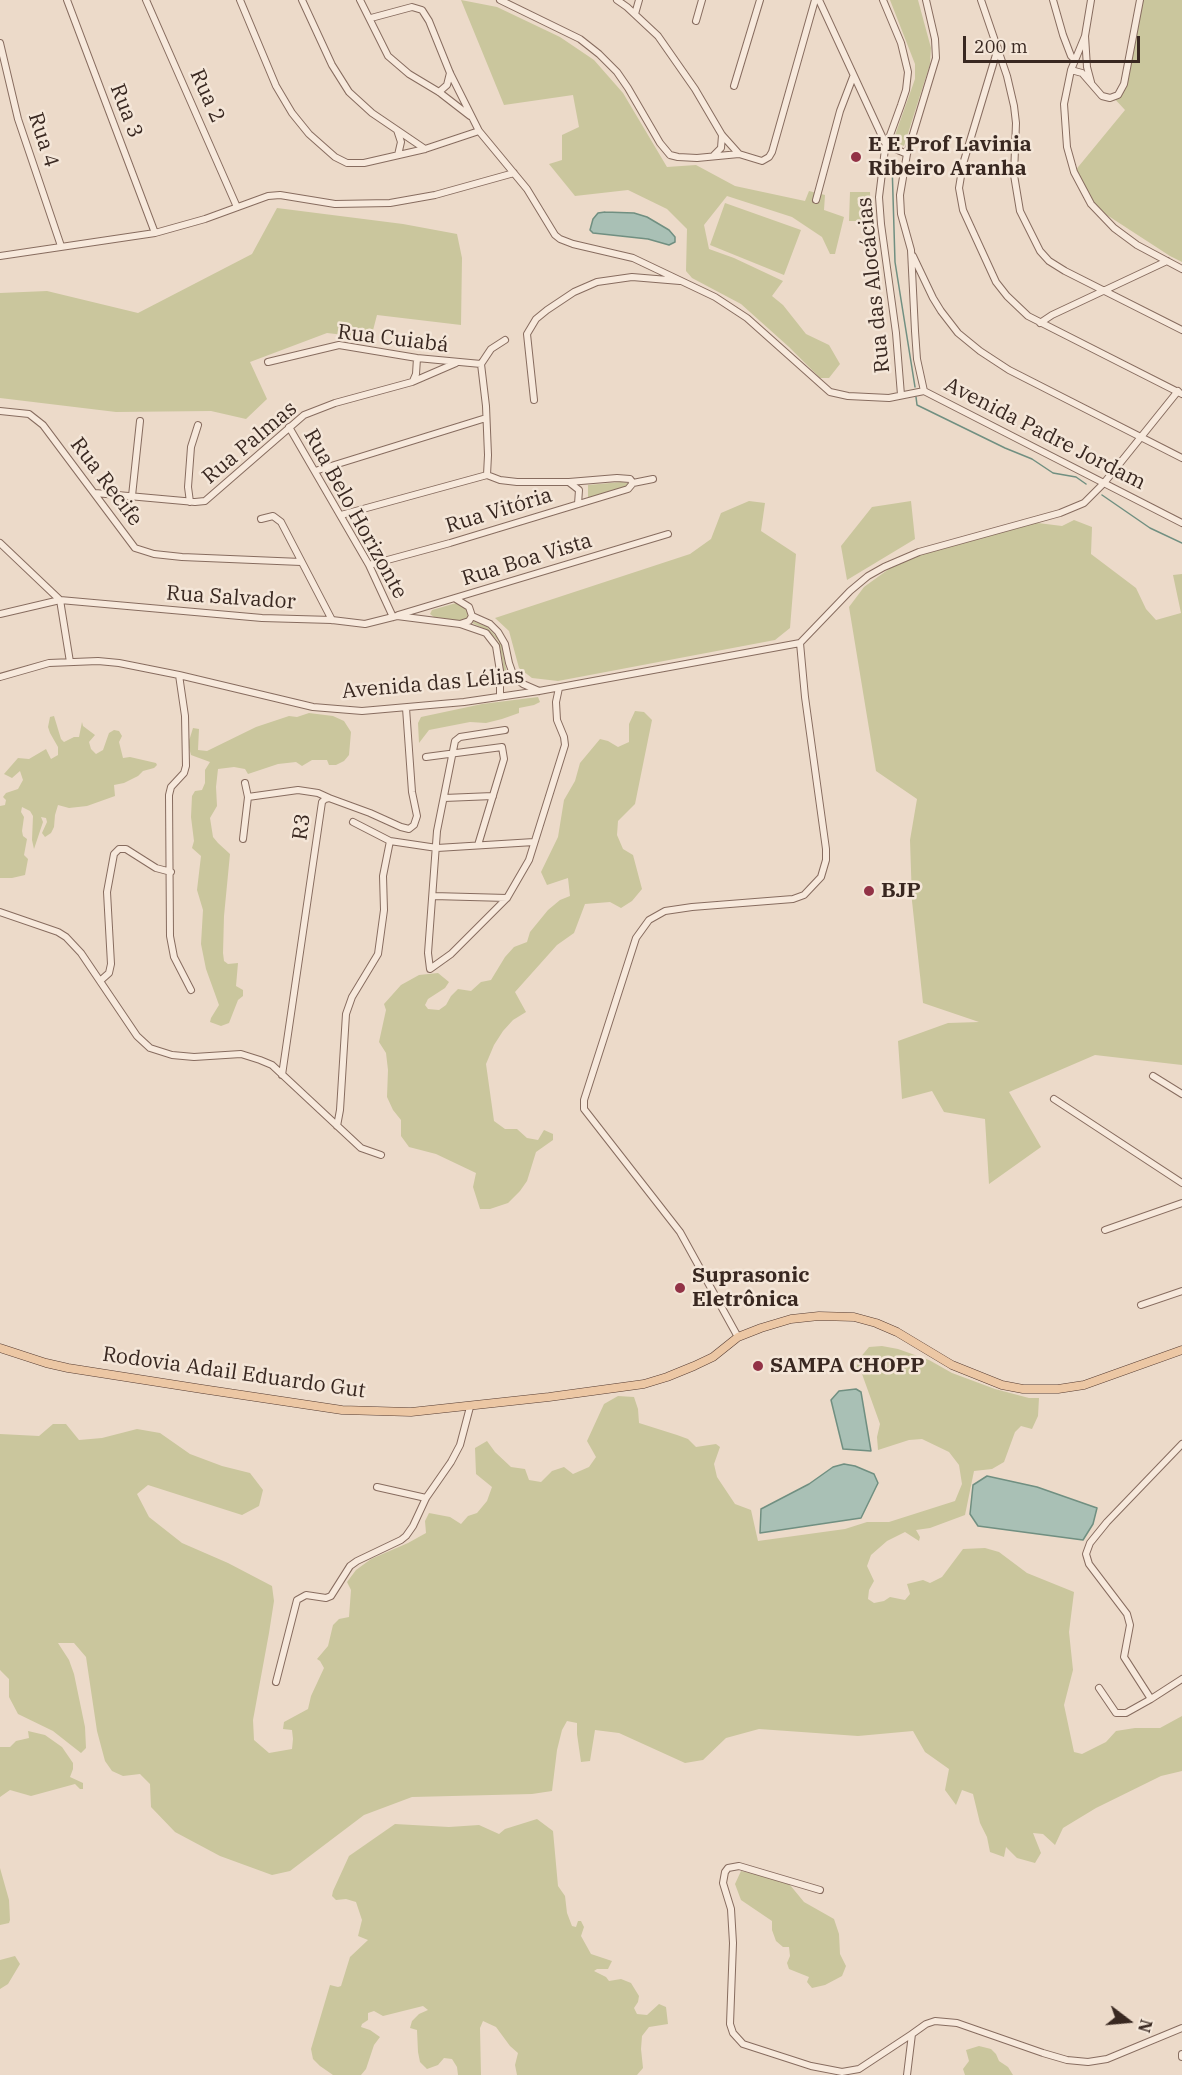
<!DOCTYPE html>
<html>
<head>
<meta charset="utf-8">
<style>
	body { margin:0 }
	#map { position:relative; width:1182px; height:2075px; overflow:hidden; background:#ecdac9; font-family:"IBM Plex Serif",serif }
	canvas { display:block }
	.north { position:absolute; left:1098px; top:1991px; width:60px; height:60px; -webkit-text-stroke:4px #f4e6d8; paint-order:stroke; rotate:106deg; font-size:16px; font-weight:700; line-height:24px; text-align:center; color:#392821 }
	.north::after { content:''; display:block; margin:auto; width:21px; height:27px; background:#392821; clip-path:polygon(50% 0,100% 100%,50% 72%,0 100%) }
	.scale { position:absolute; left:963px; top:36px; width:177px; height:27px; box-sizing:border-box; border:3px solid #392821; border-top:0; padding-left:8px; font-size:18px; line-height:21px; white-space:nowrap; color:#392821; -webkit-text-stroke:4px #f4e6d8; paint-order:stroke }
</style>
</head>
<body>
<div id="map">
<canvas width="1182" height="2075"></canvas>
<div class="north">N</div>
<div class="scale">200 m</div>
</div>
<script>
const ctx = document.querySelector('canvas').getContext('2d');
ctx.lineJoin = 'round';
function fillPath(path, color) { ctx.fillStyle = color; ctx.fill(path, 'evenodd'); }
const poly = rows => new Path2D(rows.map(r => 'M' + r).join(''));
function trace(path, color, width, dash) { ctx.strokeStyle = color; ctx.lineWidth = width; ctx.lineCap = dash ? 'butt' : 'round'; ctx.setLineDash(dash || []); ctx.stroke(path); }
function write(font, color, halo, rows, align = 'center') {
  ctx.font = font + ' "IBM Plex Serif",serif'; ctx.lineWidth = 5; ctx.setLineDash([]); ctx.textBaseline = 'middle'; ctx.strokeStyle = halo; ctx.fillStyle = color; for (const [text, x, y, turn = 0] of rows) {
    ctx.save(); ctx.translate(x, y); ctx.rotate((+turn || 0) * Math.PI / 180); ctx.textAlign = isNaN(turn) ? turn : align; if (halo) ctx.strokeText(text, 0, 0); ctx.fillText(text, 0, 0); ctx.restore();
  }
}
fillPath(poly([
	[461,0,497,7,560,37,594,60,623,93,667,167,696,165,735,186,805,201,809,191,825,195,824,210,844,217,835,254,830,254,822,237,792,217,727,196,704,225,709,249,734,258,783,281,772,296,783,305,806,334,829,345,840,364,829,378,820,378,789,347,741,304,692,278,686,271,687,229,667,209,628,190,575,196,549,164,562,160,562,135,579,127,573,95,504,105],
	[890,0,918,0,931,48,930,64,904,146,893,141,915,79,915,64],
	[1140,0,1182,0,1182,262,1170,256,1093,206,1074,172,1125,110,1113,97,1125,83],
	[850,192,870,192,871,221,849,221],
	[725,203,801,230,784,275,710,245],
	[277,208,403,224,457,234,462,258,461,325,377,315,371,338,327,333,250,362,267,399,246,419,211,411,116,412,0,398,0,293,47,291,138,313,252,254],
	[621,482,628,483,630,486,590,498,588,497,588,485],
	[749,501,765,503,761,531,796,554,790,628,775,640,558,681,532,678,519,668,509,631,495,618,690,554,711,539,721,513],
	[911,501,915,539,847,580,841,546,872,507],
	[1074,520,1092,527,1091,554,1136,588,1146,609,1156,620,1181,613,1173,575,1182,574,1182,1065,1095,1055,1009,1092,1041,1147,989,1184,985,1119,944,1112,932,1091,902,1099,898,1041,948,1023,979,1022,923,1003,912,901,910,840,917,799,876,771,849,607,864,587,904,558,1030,522,1062,526],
	[456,603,463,605,467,609,469,618,462,621,434,617,430,614,432,610],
	[473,621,487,627,499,639,502,646,507,674,511,681,509,684,505,685,502,682,503,664,499,642,489,631,472,623],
	[538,697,540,702,534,705,519,708,519,713,502,719,486,723,470,722,429,730,419,743,418,723,421,717,482,704],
	[635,711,644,712,652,720,635,804,618,821,617,835,623,849,633,855,642,889,632,901,621,908,610,902,585,904,574,933,557,945,515,992,526,1012,513,1020,503,1031,494,1045,486,1064,494,1121,505,1129,517,1129,527,1138,538,1140,544,1130,553,1134,553,1140,536,1152,527,1181,520,1191,508,1203,490,1209,480,1209,473,1187,476,1173,436,1154,409,1147,401,1136,401,1120,393,1110,387,1097,388,1070,386,1053,379,1042,386,1010,384,1004,401,985,419,975,438,973,449,982,445,988,428,999,425,1005,428,1009,439,1010,446,1005,451,996,458,989,471,991,481,982,491,980,505,957,514,947,527,942,530,932,548,910,560,900,570,896,568,878,547,885,541,872,558,837,564,800,575,781,580,763,600,739,608,741,618,747,629,742,629,724],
	[309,713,333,716,344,721,351,732,349,755,344,761,336,765,329,765,327,760,312,760,302,766,296,762,278,764,248,774,245,769,234,767,218,769,216,787,217,806,210,818,213,837,218,843,230,854,224,916,223,953,224,961,228,964,238,963,236,986,243,990,243,996,238,1000,229,1023,221,1026,210,1022,211,1018,219,1005,206,969,201,944,203,910,197,890,201,856,192,848,194,841,191,817,192,796,195,791,202,790,205,783,205,770,210,762,191,755,188,744,193,728,199,729,198,750,207,751,256,727,289,716,297,717],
	[54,716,61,739,64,742,74,737,79,737,82,722,83,726,95,735,89,742,91,749,96,754,103,750,109,733,114,730,119,731,122,736,119,742,123,758,130,757,156,763,157,765,154,768,143,771,138,776,124,783,114,785,115,796,87,806,69,808,58,805,55,815,54,827,51,833,45,837,42,833,47,822,46,818,41,817,43,822,34,849,32,840,33,816,30,811,22,807,21,812,24,817,22,831,23,836,27,839,24,855,28,859,25,875,12,878,0,878,0,806,5,805,6,800,3,797,6,793,18,789,23,780,20,771,12,778,4,774,18,758,29,759,46,749,51,759,58,755,58,747,50,733,48,727,50,717],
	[882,1346,898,1349,929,1360,952,1373,995,1389,1029,1398,1039,1398,1038,1416,1032,1429,1021,1426,1015,1432,1004,1462,992,1469,974,1471,965,1515,930,1528,916,1530,920,1537,919,1541,905,1532,887,1541,871,1555,867,1566,874,1581,869,1590,868,1599,874,1603,884,1601,890,1597,905,1600,910,1594,907,1584,923,1580,930,1583,942,1577,963,1549,985,1548,999,1552,1027,1573,1074,1592,1069,1632,1073,1670,1064,1705,1074,1752,1082,1754,1106,1742,1116,1731,1135,1728,1160,1728,1182,1716,1182,1771,1161,1776,1096,1808,1063,1828,1055,1845,1043,1834,1033,1833,1041,1853,1035,1863,1017,1858,1006,1847,1004,1857,990,1852,987,1837,980,1823,973,1794,962,1790,956,1805,945,1790,949,1769,925,1752,913,1731,858,1736,759,1729,726,1738,703,1760,685,1763,619,1733,595,1730,590,1761,581,1762,577,1734,577,1723,567,1721,562,1730,557,1750,552,1791,532,1794,412,1797,364,1815,290,1871,272,1875,220,1856,175,1832,151,1807,150,1784,140,1774,123,1776,112,1771,105,1761,97,1731,86,1657,74,1643,58,1643,69,1660,74,1674,85,1727,86,1748,81,1753,53,1731,18,1714,9,1697,9,1679,0,1670,0,1434,39,1436,53,1424,66,1424,79,1440,102,1438,137,1429,160,1433,190,1454,222,1466,250,1473,263,1490,259,1506,242,1515,148,1485,137,1494,149,1517,182,1543,228,1563,272,1586,274,1601,269,1633,253,1720,254,1740,269,1753,292,1749,293,1739,292,1730,283,1729,284,1722,308,1709,311,1696,324,1668,320,1661,317,1659,328,1646,333,1625,339,1619,349,1617,351,1590,347,1582,356,1570,371,1559,408,1543,426,1533,425,1521,429,1513,450,1517,461,1524,468,1516,477,1513,487,1501,492,1487,476,1474,475,1448,487,1441,495,1452,511,1467,525,1469,529,1480,541,1482,552,1471,564,1467,573,1474,589,1467,596,1457,587,1441,604,1404,618,1396,634,1397,638,1409,639,1423,677,1435,688,1439,696,1447,716,1444,720,1447,714,1464,717,1477,735,1504,751,1510,758,1541,845,1529,867,1522,889,1522,955,1501,962,1484,959,1465,949,1452,922,1439,909,1440,878,1450,877,1437,880,1424,862,1374,856,1369,859,1359,869,1347],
	[28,1731,45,1735,62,1747,73,1763,73,1769,70,1777,83,1783,83,1789,80,1789,75,1784,31,1796,10,1790,0,1797,0,1747,10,1747,16,1741,29,1738],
	[537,1819,553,1831,558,1886,565,1896,567,1913,572,1926,576,1927,578,1921,581,1921,584,1927,581,1936,591,1954,612,1961,608,1969,597,1969,594,1971,606,1977,609,1981,621,1979,631,1983,639,1996,638,2002,634,2008,637,2014,647,2015,659,2004,666,2007,668,2024,649,2027,642,2036,641,2049,643,2068,637,2075,517,2075,515,2065,518,2053,510,2046,496,2027,483,2021,480,2028,481,2075,458,2075,457,2067,452,2059,444,2058,438,2065,427,2069,420,2062,418,2052,417,2030,410,2028,412,2021,419,2014,428,2010,423,2006,383,2016,374,2011,368,2013,368,2020,362,2024,361,2027,370,2030,380,2037,374,2045,366,2069,361,2075,333,2075,320,2066,313,2059,311,2049,330,1985,338,1987,341,1986,350,1957,368,1940,358,1936,362,1920,356,1902,346,1899,336,1900,332,1896,333,1891,349,1856,395,1824,449,1827,479,1825,499,1834,505,1829],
	[0,1868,9,1900,10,1920,9,1923,0,1925],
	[741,1871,778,1879,790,1885,804,1902,834,1919,839,1934,840,1954,846,1966,842,1976,825,1985,812,1988,807,1982,809,1977,789,1969,787,1963,790,1956,789,1947,783,1947,776,1941,772,1930,772,1921,741,1900,735,1884],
	[15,1956,20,1964,8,1984,0,1989,0,1960],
	[979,2046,991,2049,996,2054,999,2061,1008,2067,1013,2075,965,2075,963,2069,969,2061,966,2050]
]), '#cac69d');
const water = poly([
	[605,212,634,213,647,217,669,230,675,237,675,242,669,245,648,239,593,233,590,230,593,219,598,213,605,212],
	[856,1389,861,1392,871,1451,843,1449,831,1400,839,1391,856,1389],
	[844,1464,855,1466,874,1474,878,1483,861,1518,760,1533,761,1509,809,1484,833,1467,844,1464],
	[987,1476,1037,1487,1097,1508,1093,1524,1083,1540,978,1526,970,1514,973,1485,987,1476]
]);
fillPath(water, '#a9c0b5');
trace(water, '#708f81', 1.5);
trace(poly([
	[892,163,895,262,915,387],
	[916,397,917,405,1005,448,1032,459,1053,473,1076,477,1086,484],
	[1102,495,1150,528,1182,543]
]), '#708f81', 1.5);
const minor = poly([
	[67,0,155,233],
	[146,0,237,207],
	[240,0,276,86,292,113,309,134,335,157,347,163,364,163,425,149,479,131],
	[302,0,332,65,349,92,372,113,425,149],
	[360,0,388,56,409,74,439,92,470,116],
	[500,0,580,39,599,54,617,72,628,88,660,143,670,155,678,157,697,158,739,154],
	[617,0,627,7,658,36,695,89,722,135,739,154,762,161,769,157,772,152,815,0],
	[819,0,886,145,907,154],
	[883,0,901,43,908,72,906,90,901,105,885,149,879,197,881,224,896,333,901,395],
	[926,0,935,39,936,58,907,154,900,195,901,214,911,250,915,331,917,359,924,391,1182,523],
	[981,0,1007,76,1014,106,1016,123,1014,175,1020,211,1040,251,1049,261,1065,271,1182,330],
	[1053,0,1063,35,1071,56,1075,60],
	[635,14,639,0],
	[371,18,412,7,422,10,429,21,450,73,479,131,527,189,555,235,560,239,573,244,633,258,715,297,747,318,830,392,848,396,889,398,924,391],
	[696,21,702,0],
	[1085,36,1071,70,1064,104,1067,147,1074,172,1091,204,1114,228,1137,245,1182,269],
	[0,43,18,119,61,246],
	[998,48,963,164,959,188,963,210,996,282,1007,296,1028,316,1182,394],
	[1071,70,1082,73,1102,96,1110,98,1118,95,1124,84,1140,0],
	[1091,82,1087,67,1085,36,1091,0],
	[734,86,760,0],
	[439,92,447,85,450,73],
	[397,130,401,142,398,155],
	[714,155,721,148,722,135],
	[816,200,840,111,853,77],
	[0,256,155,233,205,219,268,196,280,195,335,204,390,203,435,195,514,173],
	[913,256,933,298,941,311,958,333,980,351,1009,370,1182,458],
	[1040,323,1052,315,1167,261],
	[268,362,339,345,417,358,481,364],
	[413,381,416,374,417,358],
	[534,400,527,334,536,319,547,310,574,292,597,282,632,277,680,281],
	[0,411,29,414,43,425,135,548,154,554,182,557,301,562],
	[289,427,369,565,393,617],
	[315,471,486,418],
	[487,475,488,455,486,406,481,364,491,349,505,340],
	[570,483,579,490,578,504],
	[633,483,653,479],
	[95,493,195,502,205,501,304,415,335,403,412,382,456,363],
	[132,496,140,421],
	[190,502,188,487,191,447,198,425],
	[341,515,487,475,500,480,517,482,569,482,617,478,630,479,633,483,628,489,450,543,369,565],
	[261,519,273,516,281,522,332,620],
	[0,543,60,600,70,662],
	[456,599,469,607,472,616],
	[0,614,60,600,262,618,332,620,365,624,397,616,460,624,469,621,472,616],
	[398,615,668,534],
	[472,616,490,624,498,632,505,644,509,663,514,677,523,684,539,691],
	[460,624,486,633,496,646,500,671,500,696],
	[179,675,185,716,186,766,184,773,171,787,169,795,170,936,174,957,191,990],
	[0,677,49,663,98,661,119,663,179,675,313,707,362,711,464,702,539,691,800,643],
	[505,730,460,737,455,741,437,831,428,953,430,969,451,954,507,898,529,860,565,745,564,737,557,720,556,702,559,688],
	[426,757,502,747,504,759,478,845],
	[248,797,298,790,318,793,329,798],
	[444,798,493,796],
	[353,822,390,841,437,848,534,842],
	[243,839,248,797,245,783],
	[433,896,507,898],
	[0,912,58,932,66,937,81,953,137,1036,150,1048,172,1055,194,1057,241,1054,260,1060,272,1065,361,1148,381,1155],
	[100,981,109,973,111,964,107,892,114,854,119,849,126,849,156,868,171,872],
	[282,1075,322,802,325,799,329,798,370,813,401,827,409,829,414,825,417,816,412,792,406,708],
	[1153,1076,1182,1094],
	[1054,1099,1182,1183],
	[337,1126,340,1110,346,1014,352,997,378,954,384,910,383,876,390,841],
	[1105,1230,1182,1203],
	[1141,1305,1182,1291],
	[738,1337,680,1232,584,1109,584,1100,636,938,649,920,665,911,692,907,793,899,804,895,821,877,826,860,826,849,805,697,800,643,850,591,868,576,884,567,919,552,1060,513,1084,503,1104,483,1178,391],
	[377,1487,426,1498],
	[276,1682,297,1600,306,1595,326,1598,331,1596,350,1566,357,1561,401,1540,406,1536,413,1526,426,1498,451,1462,460,1445,470,1407],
	[1099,1688,1116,1713,1126,1713,1151,1699,1124,1657,1130,1625,1127,1614,1089,1564,1086,1554,1090,1543,1107,1522,1182,1444],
	[1151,1699,1182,1679],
	[820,1890,739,1866,728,1868,725,1872,723,1883,731,1909,733,1943,730,2024,733,2033,743,2044,811,2066,842,2072,859,2069,912,2034],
	[1182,2054,1182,2057],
	[907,2075,912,2034,926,2024,935,2021,957,2023,1043,2053,1067,2060,1088,2062,1107,2059,1182,2028]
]);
const major = poly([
	[0,1348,46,1363,68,1368,202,1389,342,1410,411,1412,549,1397,644,1384,667,1377,694,1366,713,1357,738,1337,761,1328,791,1319,819,1316,854,1317,876,1323,897,1332,952,1365,1002,1385,1023,1389,1058,1389,1084,1385,1182,1350]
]);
trace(minor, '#876c5f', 8);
trace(major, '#563c32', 9);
trace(minor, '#f7e9dc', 6);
trace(major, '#ecc7a4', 8);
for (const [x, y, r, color] of [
	[856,157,6,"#923246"],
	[869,891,6,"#923246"],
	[680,1288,6,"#923246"],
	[758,1366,6,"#923246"]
]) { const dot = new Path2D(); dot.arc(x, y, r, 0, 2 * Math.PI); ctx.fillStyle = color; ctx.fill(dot); trace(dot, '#f4e6d8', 2); }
write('21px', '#392821', '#f4e6d8', [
	["Rua 2",207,96,66],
	["Rua 3",126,111,69],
	["Rua 4",43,140,72],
	["Rua das Alocácias",874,285,-96],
	["Rua Cuiabá",393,339,7],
	["Avenida Padre Jordam",1045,434,27],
	["Rua Palmas",250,443,-40],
	["Rua Recife",106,482,53],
	["Rua Vitória",499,511,-17],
	["Rua Belo Horizonte",355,514,61],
	["Rua Boa Vista",527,560,-17],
	["Rua Salvador",231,598,4],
	["Avenida das Lélias",433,684,-5],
	["R3",302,827,-82],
	["Rodovia Adail Eduardo Gut",234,1373,8]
]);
write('bold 21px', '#392821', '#f4e6d8', [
	["E E Prof Lavinia",868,145],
	["Ribeiro Aranha",868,169],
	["BJP",881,891],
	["Suprasonic",692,1276],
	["Eletrônica",692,1300],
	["SAMPA CHOPP",770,1366]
], 'left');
</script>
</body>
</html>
